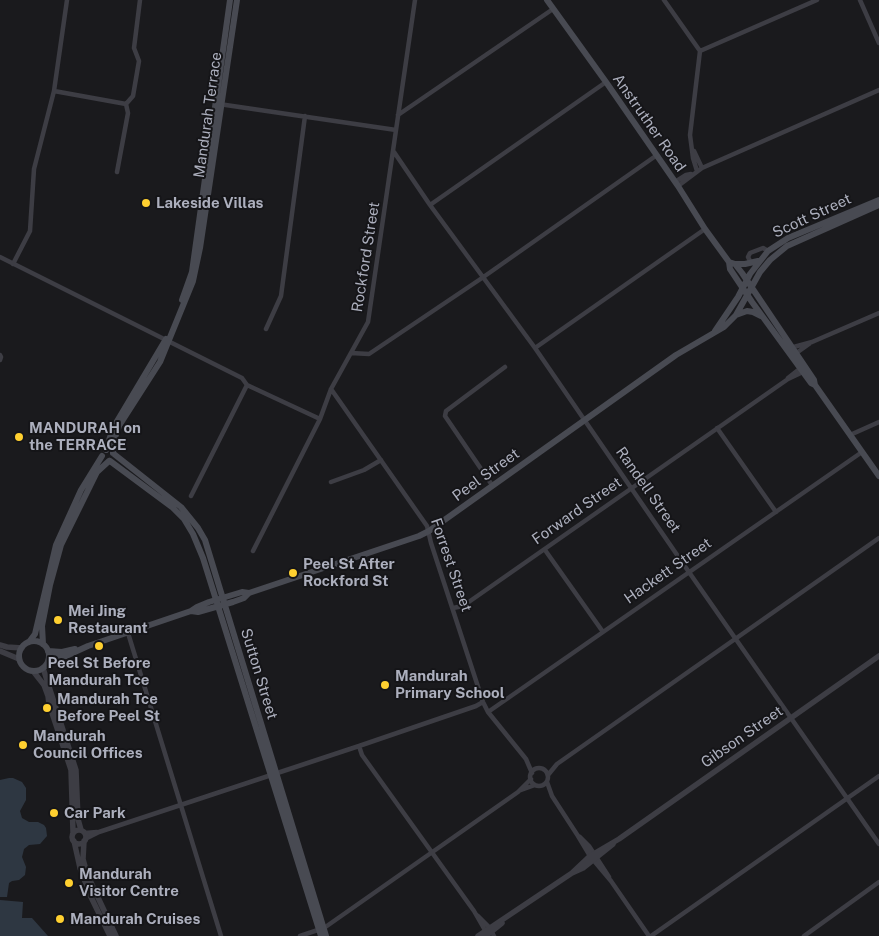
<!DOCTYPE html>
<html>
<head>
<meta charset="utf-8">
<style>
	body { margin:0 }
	canvas { display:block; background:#1a1a1d }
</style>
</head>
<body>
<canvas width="879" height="936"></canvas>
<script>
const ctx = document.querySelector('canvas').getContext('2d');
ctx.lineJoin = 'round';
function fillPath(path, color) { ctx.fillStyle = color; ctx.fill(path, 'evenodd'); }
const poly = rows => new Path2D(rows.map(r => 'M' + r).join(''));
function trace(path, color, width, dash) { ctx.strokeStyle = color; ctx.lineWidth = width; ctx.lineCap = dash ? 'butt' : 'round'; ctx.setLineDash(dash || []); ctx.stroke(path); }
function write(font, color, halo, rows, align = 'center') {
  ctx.font = font + ' "Public Sans",sans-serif'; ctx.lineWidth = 4; ctx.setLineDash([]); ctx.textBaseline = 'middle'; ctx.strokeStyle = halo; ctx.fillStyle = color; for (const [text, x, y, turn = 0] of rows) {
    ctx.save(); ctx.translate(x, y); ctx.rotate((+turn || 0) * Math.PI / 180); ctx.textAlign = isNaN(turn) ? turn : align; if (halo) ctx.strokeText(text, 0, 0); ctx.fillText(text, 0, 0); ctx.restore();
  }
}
fillPath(poly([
	[9,778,13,778,22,782,26,788,26,800,20,811,22,818,29,822,38,822,44,825,46,828,47,836,40,844,29,845,24,849,22,857,26,867,25,875,19,880,12,881,9,883,7,897,0,897,0,780],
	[0,900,23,902,22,918,32,918,48,936,0,936]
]), '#2e3742');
trace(poly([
	[664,0,700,51,690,135,693,158,697,171],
	[860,0,879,43],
	[700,51,817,0],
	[54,91,126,104],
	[219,104,396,130],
	[398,115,553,9],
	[694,151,702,168],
	[394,152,430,205,535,348,684,565,879,844],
	[117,172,128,113,126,104,133,96,139,61,134,48,140,0],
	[675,182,686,175,691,174],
	[678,186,702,168,879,90],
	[430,205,606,82],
	[0,257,242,378,247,385,320,419],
	[750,261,748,257,750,253,763,248,768,251],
	[13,264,30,231,34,169,54,91,67,0],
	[266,329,281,296,305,116],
	[535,348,705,229],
	[790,348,812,342,879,313],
	[351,353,369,354,482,278,657,155],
	[795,354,809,344],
	[0,355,1,357,0,360],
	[788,378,802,367],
	[331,389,427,526,431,543,483,702,488,712,526,759,532,773],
	[717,428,776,512],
	[850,435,879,422],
	[331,482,364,470,381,460],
	[492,485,445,416,446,411,505,367],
	[191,496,247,385],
	[545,550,603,632],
	[253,551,320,419,331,389,368,322,415,0],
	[453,608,463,606,788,379,805,371],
	[128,633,221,936],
	[488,712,862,452],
	[359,746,362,755,474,911,486,932],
	'530 777a9 9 0 1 1 18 0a9 9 0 1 1-18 0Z',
	[548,775,557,764,879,538],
	[547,782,552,796,578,836,590,856,611,881,649,936],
	[521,790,535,785],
	[85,833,97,832],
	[580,837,589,846,609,877],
	[85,839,99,832,359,746,476,706,483,702],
	[478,916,489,927,494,936],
	[300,936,324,928,518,792,531,779],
	[651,936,879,776],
	[804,936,879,882]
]), '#3d3d44', 4.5);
trace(poly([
	[0,645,7,647,22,648],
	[0,651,19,659],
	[43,668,76,770,78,819,81,830],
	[33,671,44,685,48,696,49,704,71,770,73,832],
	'72 837a7 7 0 1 1 14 0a7 7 0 1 1-14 0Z',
	[74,841,80,868,90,895,110,936],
	[84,841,83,859,87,874,116,936],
	[572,873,590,856,619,839,879,656],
	[478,936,572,873,583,868,613,844],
	[486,936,502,923]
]), '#3d3d44', 5.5);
trace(poly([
	[547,0,606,82,678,186,705,229,729,262,730,269,752,302,811,383,815,385],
	[729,262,735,264,742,273,814,380,815,385,879,476],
	[735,264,745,264,758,261],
	[182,300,192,272,230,0],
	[736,315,747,311,753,312,761,316],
	[715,331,738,297,750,274,768,251,788,238,879,200],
	[106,450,113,428,166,339],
	[113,453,114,440,119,426,160,362,193,281,200,248,237,0],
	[114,454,181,507,198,528,205,540,326,936],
	[110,461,172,507,184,519,193,534,203,558,321,936],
	[191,611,198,612,233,602,244,598,249,593,419,536,429,531,676,355,724,327,736,315,760,272,770,260,787,246,879,205],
	'19 656a15 15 0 1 1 30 0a15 15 0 1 1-30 0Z',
	[29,642,35,634,56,545,81,490,102,456],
	[43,644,42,626,50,585,61,545,97,472,109,461],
	[48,651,62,652,75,649],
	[49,658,66,656,88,646,191,611,197,607,209,602,242,592,249,593]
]), '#484a52', 6);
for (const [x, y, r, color] of [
	[146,203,5,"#ffd030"],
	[19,437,5,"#ffd030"],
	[293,573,5,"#ffd030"],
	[58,620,5,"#ffd030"],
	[99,646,5,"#ffd030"],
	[385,685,5,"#ffd030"],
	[47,708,5,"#ffd030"],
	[23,745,5,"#ffd030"],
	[54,813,5,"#ffd030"],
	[69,883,5,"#ffd030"],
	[60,919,5,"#ffd030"]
]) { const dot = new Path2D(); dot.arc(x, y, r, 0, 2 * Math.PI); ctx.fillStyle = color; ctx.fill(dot); trace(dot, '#151518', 2); }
write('15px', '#acafbd', '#151518', [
	["Mandurah Terrace",208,115,-82],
	["Anstruther Road",649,123,55],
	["Scott Street",812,216,-25],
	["Rockford Street",366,257,-81],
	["Peel Street",486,475,-36],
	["Randell Street",648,490,55],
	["Forward Street",577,511,-35],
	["Forrest Street",451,565,71],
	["Hackett Street",668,571,-35],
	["Sutton Street",259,674,73],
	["Gibson Street",742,737,-35]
]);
write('bold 15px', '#acafbd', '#151518', [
	["Lakeside Villas",156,203],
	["MANDURAH on",29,428],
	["the TERRACE",29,445],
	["Peel St After",303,564],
	["Rockford St",303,581],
	["Mei Jing",68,611],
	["Restaurant",68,628],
	["Peel St Before",99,663,"center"],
	["Mandurah Tce",99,680,"center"],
	["Mandurah",395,676],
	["Primary School",395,693],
	["Mandurah Tce",57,699],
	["Before Peel St",57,716],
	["Mandurah",33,736],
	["Council Offices",33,753],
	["Car Park",64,813],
	["Mandurah",79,874],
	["Visitor Centre",79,891],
	["Mandurah Cruises",70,919]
], 'left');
</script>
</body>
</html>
